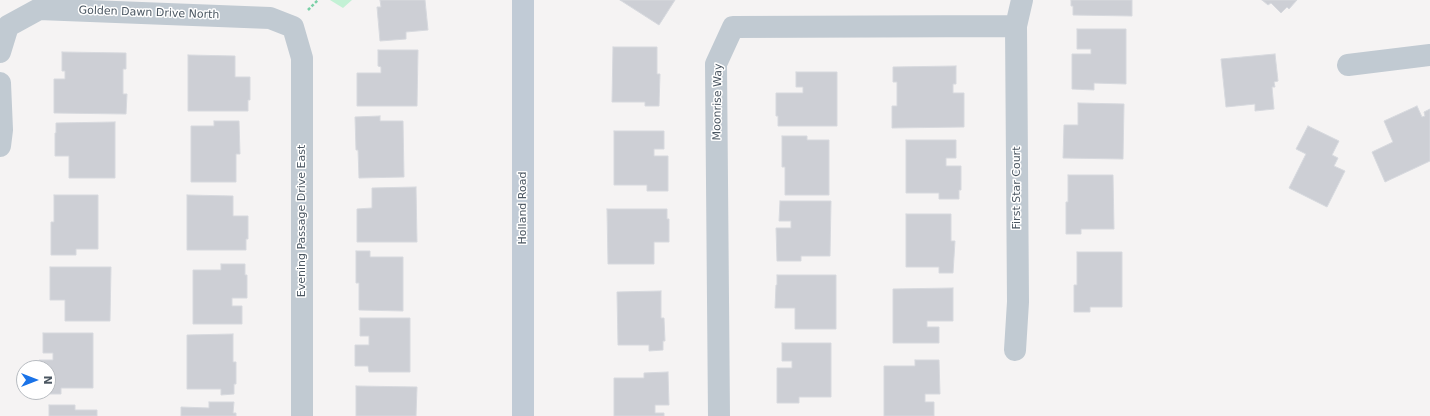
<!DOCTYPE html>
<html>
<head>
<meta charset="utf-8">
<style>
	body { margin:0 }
	#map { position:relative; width:1430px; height:416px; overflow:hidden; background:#f5f3f3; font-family:"DejaVu Sans",sans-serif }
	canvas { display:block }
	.north { position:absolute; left:16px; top:360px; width:40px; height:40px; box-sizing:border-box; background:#fff; border:1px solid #b7bbc0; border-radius:50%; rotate:90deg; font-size:11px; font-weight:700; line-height:16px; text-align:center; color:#4a5661 }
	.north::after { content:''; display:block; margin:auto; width:14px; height:18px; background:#1a73e8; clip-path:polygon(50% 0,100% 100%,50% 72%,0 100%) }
</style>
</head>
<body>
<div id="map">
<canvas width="1430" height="416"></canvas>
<div class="north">N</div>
</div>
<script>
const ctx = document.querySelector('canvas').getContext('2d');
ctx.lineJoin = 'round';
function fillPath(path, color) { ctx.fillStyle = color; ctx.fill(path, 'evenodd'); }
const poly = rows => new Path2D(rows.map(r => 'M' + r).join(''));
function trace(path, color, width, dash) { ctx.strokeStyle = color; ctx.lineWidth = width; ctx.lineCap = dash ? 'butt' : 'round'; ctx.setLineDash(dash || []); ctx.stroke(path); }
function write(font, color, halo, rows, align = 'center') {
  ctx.font = font + ' "DejaVu Sans",sans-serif'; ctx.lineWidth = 3; ctx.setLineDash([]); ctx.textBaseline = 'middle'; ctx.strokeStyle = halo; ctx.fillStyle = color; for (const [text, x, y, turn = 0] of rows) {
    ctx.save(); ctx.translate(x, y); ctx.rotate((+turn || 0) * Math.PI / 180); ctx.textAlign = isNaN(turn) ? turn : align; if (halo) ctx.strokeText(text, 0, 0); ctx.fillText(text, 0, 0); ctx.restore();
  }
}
fillPath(poly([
	[330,0,352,0,343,8]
]), '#c3f1d5');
const building = poly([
	[380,0,425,0,428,30,406,32,406,39,380,41,377,7,381,7,380,0],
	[620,0,675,0,659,25,620,0],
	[1071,0,1132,0,1132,16,1073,15,1073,6,1071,6,1071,0],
	[1262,0,1297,0,1289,9,1287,7,1281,13,1271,3,1268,5,1262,0],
	[1077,29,1126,29,1126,84,1094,83,1094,90,1072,89,1072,54,1091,54,1091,49,1077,49,1077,29],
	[613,47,657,47,657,74,660,74,659,106,645,106,645,102,612,102,613,47],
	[378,50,418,50,417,106,357,106,357,73,381,73,381,67,378,66,378,50],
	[62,52,126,53,126,69,123,69,123,94,127,94,126,114,54,113,54,79,65,79,65,71,62,71,62,52],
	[1275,54,1278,81,1274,82,1275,87,1272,87,1274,109,1255,111,1255,104,1226,107,1221,59,1275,54],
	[188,55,235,56,235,77,250,77,250,100,248,100,248,111,188,111,188,55],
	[956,66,956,84,953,84,953,93,964,93,964,127,892,128,892,106,897,106,897,82,893,82,893,67,956,66],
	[796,72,837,72,837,126,778,126,778,116,776,116,776,93,803,93,803,87,796,87,796,72],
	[1078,103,1124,104,1123,159,1063,158,1064,125,1078,125,1078,103],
	[1417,106,1422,117,1425,116,1424,112,1430,109,1430,161,1385,182,1372,152,1393,142,1384,121,1417,106],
	[380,116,380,121,403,121,404,177,359,178,358,150,356,150,355,117,380,116],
	[214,121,239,121,240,154,236,154,236,182,191,182,191,126,214,126,214,121],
	[115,122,115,178,69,178,69,156,55,156,55,133,56,133,56,123,115,122],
	[1308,126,1339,141,1332,155,1338,158,1334,166,1345,171,1327,207,1289,188,1306,154,1296,149,1308,126],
	[614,131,664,131,664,149,654,149,654,156,668,156,668,191,647,191,647,185,614,185,614,131],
	[782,136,807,136,807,140,829,140,829,195,785,195,785,167,782,167,782,136],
	[906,140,956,140,956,158,946,158,946,166,961,166,961,190,959,190,959,199,939,199,939,193,906,193,906,140],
	[1068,175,1113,175,1114,229,1081,229,1081,234,1066,234,1066,202,1068,202,1068,175],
	[416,187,417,242,357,242,357,209,372,208,372,188,416,187],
	[54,195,98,195,98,249,76,249,76,255,51,255,51,222,54,222,54,195],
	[187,195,233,196,233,216,248,216,248,239,246,239,246,250,187,250,187,195],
	[780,201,831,201,830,256,801,256,801,261,777,261,776,228,791,228,791,221,779,221,780,201],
	[607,209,667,209,667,219,669,219,669,242,654,242,654,264,608,264,607,209],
	[906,214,951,214,951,241,955,241,953,273,939,273,939,267,906,267,906,214],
	[356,251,370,251,370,257,403,257,403,311,359,310,359,283,356,283,356,251],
	[1077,252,1122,252,1122,307,1090,307,1090,312,1074,312,1074,285,1077,285,1077,252],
	[221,264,245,264,245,275,247,275,247,298,232,298,232,306,242,306,242,324,193,324,193,270,221,270,221,264],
	[50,267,111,267,110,321,65,321,65,300,50,300,50,267],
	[777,275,836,275,836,329,795,329,795,308,775,308,776,285,777,285,777,275],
	[953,288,953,321,927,321,927,327,939,327,939,343,893,343,893,289,953,288],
	[661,291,661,318,664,318,665,341,663,341,663,350,649,351,649,345,618,345,617,292,661,291],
	[360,318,410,318,410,372,369,372,368,366,355,366,355,345,369,345,369,336,360,336,360,318],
	[43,333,93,333,93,388,61,388,61,394,38,394,38,392,48,392,48,368,38,368,39,360,53,360,53,353,43,353,43,333],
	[233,334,233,362,236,362,236,384,234,384,234,394,221,395,221,389,187,389,187,335,233,334],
	[782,343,831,343,831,397,799,397,799,403,777,403,777,368,792,368,792,361,782,361,782,343],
	[915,360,939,360,940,394,925,394,925,402,934,402,934,416,884,416,884,366,915,366,915,360],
	[668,372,669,405,655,405,655,413,664,413,664,416,614,416,614,378,644,378,644,373,668,372],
	[356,386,417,387,416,416,356,416,356,386],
	[209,402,234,402,233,413,236,413,236,416,181,416,181,407,209,408,209,402],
	[49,405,75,405,75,410,97,410,97,416,49,416,49,405]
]);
fillPath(building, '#cdcfd5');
trace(building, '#d7d9de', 1);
trace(poly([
	[308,10,318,0]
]), '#7ad0a6', 2.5, [3, 2]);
trace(poly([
	[0,52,8,26,39,9,270,18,293,27,302,58,302,416],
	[1348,65,1430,55],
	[0,83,2,130,0,146],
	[1015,350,1018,302,1016,26,1022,0],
	[719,416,716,64,733,27,1016,26]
]), '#c1cad2', 22);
trace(poly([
	[523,0,523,416]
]), '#c1cbd6', 22);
write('11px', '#4a5661', '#fff', [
	["Golden Dawn Drive North",149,13,2],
	["Moonrise Way",718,102,-89],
	["First Star Court",1017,188,-90],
	["Holland Road",523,208,-90],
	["Evening Passage Drive East",302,221,-90]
]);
</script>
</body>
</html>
